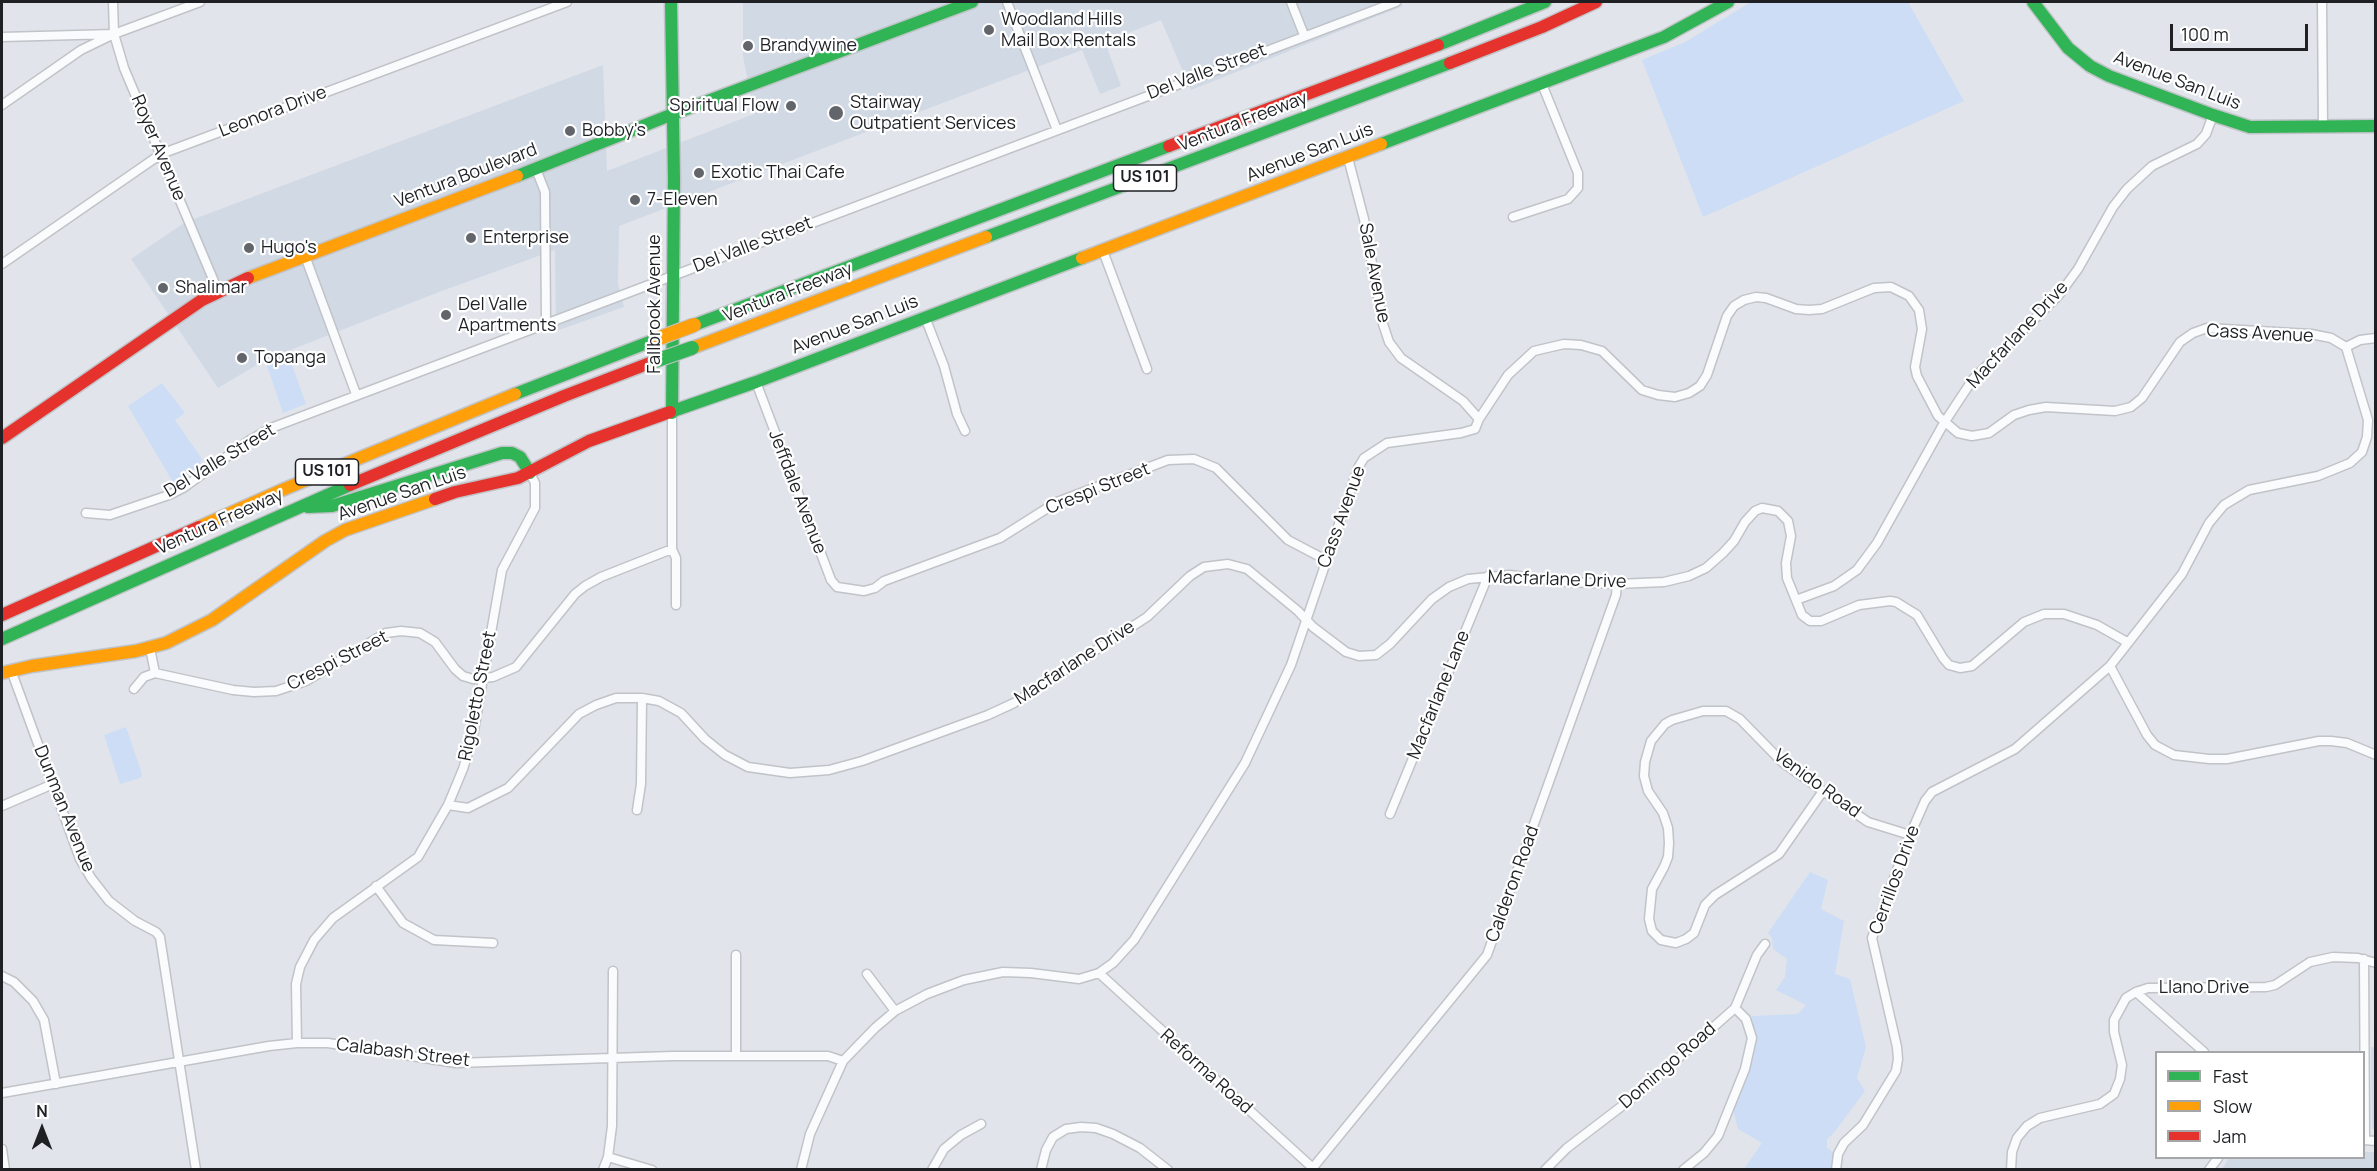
<!DOCTYPE html>
<html>
<head>
<meta charset="utf-8">
<style>
	body { margin:0 }
	#map { position:relative; width:2377px; height:1171px; overflow:hidden; background:#e1e5eb; font-family:Manrope,sans-serif }
	canvas { display:block }
	.frame { position:absolute; inset:0; border:3px solid #1e2024; pointer-events:none }
	.legend { position:absolute; left:2155px; top:1051px; width:210px; height:108px; box-sizing:border-box; background:#fff; border:2px solid #a5a6a7; margin:0; padding:8px 10px; list-style:none; font-size:18px; color:#1e2024 }
	.legend li { display:flex; align-items:center; gap:12px; height:30px }
	.legend b { width:30px; border:2px solid #a5a6a7 }
	.north { position:absolute; left:12px; top:1099px; width:60px; height:60px; -webkit-text-stroke:4px #fff; paint-order:stroke; rotate:0deg; font-size:16px; font-weight:700; line-height:24px; text-align:center; color:#1e2024 }
	.north::after { content:''; display:block; margin:auto; width:21px; height:27px; background:#1e2024; clip-path:polygon(50% 0,100% 100%,50% 72%,0 100%) }
	.scale { position:absolute; left:2170px; top:24px; width:138px; height:27px; box-sizing:border-box; border:3px solid #1e2024; border-top:0; padding-left:8px; font-size:18px; line-height:21px; white-space:nowrap; color:#1e2024; -webkit-text-stroke:4px #fff; paint-order:stroke }
</style>
</head>
<body>
<div id="map">
<canvas width="2377" height="1171"></canvas>
<div class="frame"></div>
<ul class="legend">
<li><b style="height:8px;background:#30b455"></b>Fast</li>
<li><b style="height:8px;background:#ff9f0a"></b>Slow</li>
<li><b style="height:8px;background:#e5322d"></b>Jam</li>
</ul>
<div class="north">N</div>
<div class="scale">100 m</div>
</div>
<script>
const ctx = document.querySelector('canvas').getContext('2d');
ctx.lineJoin = 'round';
function fillPath(path, color) { ctx.fillStyle = color; ctx.fill(path, 'evenodd'); }
const poly = rows => new Path2D(rows.map(r => 'M' + r).join(''));
function trace(path, color, width, dash) { ctx.strokeStyle = color; ctx.lineWidth = width; ctx.lineCap = dash ? 'butt' : 'round'; ctx.setLineDash(dash || []); ctx.stroke(path); }
function write(font, color, halo, rows, align = 'center') {
  ctx.font = font + ' Manrope,sans-serif'; ctx.lineWidth = 4.5; ctx.setLineDash([]); ctx.textBaseline = 'middle'; ctx.strokeStyle = halo; ctx.fillStyle = color; for (const [text, x, y, turn = 0] of rows) {
    ctx.save(); ctx.translate(x, y); ctx.rotate((+turn || 0) * Math.PI / 180); ctx.textAlign = isNaN(turn) ? turn : align; if (halo) ctx.strokeText(text, 0, 0); ctx.fillText(text, 0, 0); ctx.restore();
  }
}
fillPath(poly([
	[746,2,1401,2,1403,6,1191,90,1161,20,1105,42,1121,86,1100,94,1082,50,619,226,618,284,624,307,556,331,555,250,439,292,265,360,218,388,131,259,181,225,194,219,603,65,607,171,754,114,743,56,743,3],
	[2375,1047,2376,1129,2372,1129,2371,1047],
	[2364,1152,2375,1152,2375,1169,2222,1169,2229,1158,2364,1158]
]), '#d1d9e5');
fillPath(poly([
	[1751,2,1908,2,1964,101,1703,217,1642,60,1685,42],
	[287,351,306,404,283,413,265,360],
	[162,383,185,413,175,420,202,459,198,468,174,484,128,406],
	[126,727,142,774,140,778,120,784,104,735],
	[1810,872,1828,880,1821,909,1844,921,1835,974,1850,979,1866,1047,1857,1078,1865,1091,1833,1134,1827,1139,1827,1148,1834,1153,1832,1169,1744,1169,1762,1143,1738,1129,1733,1110,1754,1056,1752,1016,1798,1014,1806,1005,1776,990,1785,977,1787,959,1773,949,1772,938,1768,933]
]), '#ccddf5');
const street = poly([
	[113,2,114,34,124,68,218,291],
	[1007,2,1057,130],
	[1291,2,1304,35],
	[2322,2,2323,126],
	[2,37,114,34],
	[2,105,81,50,114,34,200,2],
	[1348,158,1364,219,1383,324,1389,342,1401,358,1463,401,1479,419],
	[536,169,545,192,546,323],
	[1513,217,1568,199,1578,188,1578,173,1542,84],
	[1103,251,1147,369],
	[305,256,356,394],
	[2,264,161,154,567,2],
	[925,317,944,366,957,414,965,431],
	[2346,347,2360,340,2376,338],
	[756,382,831,580,837,587,864,591,875,588,884,581,1000,538,1057,502,1168,460,1194,459,1216,468,1288,540,1326,560],
	[672,413,672,549,676,558,676,605],
	[86,513,110,515,169,495,183,488,250,440,271,428,1396,2],
	[1796,600,1834,586,1857,570,1877,543,1944,423,1973,379,2059,295,2078,269,2113,207,2127,189,2152,166,2197,144,2206,134,2213,115],
	[150,648,155,673,233,690,254,692,276,691,306,681,386,633,401,631,420,633,435,642,455,669,463,676,473,679,493,677,516,667,575,594,585,586,601,577,672,549],
	[2110,666,2147,735,2155,745,2174,755,2209,759,2227,759,2319,741,2331,741,2347,743,2376,755],
	[11,670,80,859,91,878,109,901,135,921,156,932,160,937,196,1170],
	[134,689,144,677,155,673],
	[1823,791,1779,854,1715,895,1705,905,1694,933,1686,939,1676,943,1661,940,1652,931,1649,919,1652,889,1664,867,1668,857,1669,843,1668,828,1663,813,1648,791,1644,776,1645,762,1651,741,1665,724,1672,720,1703,711,1726,711,1740,719,1782,762,1823,791,1868,822,1910,835],
	[448,805,468,808,508,788,579,714,596,705,616,698,642,698,659,701,681,713,705,739,725,755,748,767,790,773,829,770,862,761,988,715,1014,703,1147,617,1190,576,1204,567,1228,564,1247,569,1298,611,1313,627,1346,652,1359,656,1376,655,1390,644,1432,599,1449,587,1468,579,1510,575,1566,582,1617,584,1664,582,1689,576,1706,568,1723,553,1734,541,1745,522,1755,511,1762,508,1778,511,1788,521,1791,536,1786,563,1787,578,1802,615,1810,621,1821,621,1859,605,1890,601,1896,602,1917,615,1943,658,1949,665,1960,668,1972,666,2024,622,2044,614,2064,614,2097,625,2127,642],
	[2,806,53,784],
	[637,810,641,784,642,698],
	[1390,814,1488,576],
	[376,886,403,923,434,940,493,943],
	[736,955,736,1056],
	[2364,959,2365,1140],
	[1099,973,1315,1170],
	[867,974,895,1011],
	[2,976,14,982,33,1001,44,1020,56,1084],
	[2136,992,2204,1052],
	[297,1043,296,984,300,967,314,940,333,918,418,857,448,805,463,769,473,736,502,570,535,508,535,483,530,473],
	[2,1093,269,1046,297,1043,328,1043,456,1063,673,1056,828,1056,843,1061],
	[2364,1140,2376,1141],
	[2,1149,5,1170],
	[608,1157,652,1170],
	[603,1170,608,1157,612,1126,613,971],
	[801,1170,810,1134,843,1061,875,1028,895,1011,927,994,964,980,1003,972,1031,973,1079,979,1099,973,1113,963,1134,940,1245,763,1291,665,1358,468,1364,458,1387,443,1461,433,1475,429,1479,419,1508,375,1534,351,1564,344,1581,345,1602,351,1642,390,1658,395,1675,397,1689,393,1700,386,1707,375,1727,316,1734,306,1744,300,1756,297,1766,298,1796,309,1809,310,1822,309,1874,288,1891,287,1909,296,1919,310,1922,329,1915,367,1917,376,1938,416,1958,433,1972,436,1989,433,2014,415,2029,410,2046,407,2115,411,2131,407,2142,398,2180,342,2193,333,2207,328,2311,334,2331,338,2346,347,2368,420,2367,437,2362,452,2350,463,2318,476,2249,490,2224,505,2209,523,2182,574,2110,666,2015,749,1932,792,1925,801,1910,835,1872,938,1897,1047,1898,1059,1896,1071,1863,1125,1844,1143,1838,1154,1836,1170],
	[932,1170,944,1149,961,1135,981,1124],
	[1041,1170,1046,1150,1053,1137,1066,1129,1081,1127,1096,1128,1113,1134,1140,1148,1168,1170],
	[1311,1170,1487,955,1616,595,1617,584],
	[1545,1170,1567,1148,1639,1093,1735,1008,1757,955,1765,944],
	[1683,1170,1704,1153,1718,1136,1745,1069,1752,1038,1746,1019,1735,1008],
	[2011,1170,2012,1152,2017,1138,2027,1126,2040,1118,2100,1104,2114,1094,2120,1079,2122,1065,2114,1032,2114,1020,2126,998,2136,992,2148,988,2266,987,2275,985,2310,962,2333,957,2358,958,2376,963],
	[2209,1170,2218,1158]
]);
const fast = poly([
	[671,2,674,179,672,413],
	[2033,2,2068,48,2090,66,2109,76,2213,115,2250,127,2376,126],
	[1438,45,1545,2],
	[1381,144,1664,37,1728,2],
	[517,176,673,114,972,2],
	[986,237,1450,63],
	[694,325,1169,146],
	[515,394,657,339],
	[670,412,756,382,1082,258],
	[308,507,332,506,502,453,512,453,520,457,530,473],
	[2,639,350,485]
]);
const slow = poly([
	[1082,258,1381,144],
	[248,278,517,176],
	[692,348,986,237],
	[199,527,282,490,515,394],
	[2,673,32,666,136,651,166,643,212,620,325,541,345,530,435,499]
]);
const jam = poly([
	[1450,63,1542,27,1596,2],
	[1169,146,1438,45],
	[2,438,202,300,248,278],
	[350,485,564,396,655,361],
	[435,499,455,492,518,478,589,441,670,412],
	[2,615,199,527]
]);
trace(street, '#c0c3c7', 11);
trace(fast, '#c0c3c7', 15);
trace(slow, '#c0c3c7', 15);
trace(jam, '#c0c3c7', 15);
trace(street, '#fafbfc', 8);
trace(fast, '#30b455', 12);
trace(slow, '#ff9f0a', 12);
trace(jam, '#e5322d', 12);
const fastBridge = poly([
	[655,361,692,348]
]);
const slowBridge = poly([
	[657,339,694,325]
]);
trace(fastBridge, '#c0c3c7', 16, []);
trace(slowBridge, '#c0c3c7', 16, []);
trace(fastBridge, '#30b455', 14);
trace(slowBridge, '#ff9f0a', 14);
for (const [x, y, r, color] of [
	[989,30,6,"#62656a"],
	[748,46,6,"#62656a"],
	[791,106,6,"#62656a"],
	[836,113,8,"#62656a"],
	[570,131,6,"#62656a"],
	[699,173,6,"#62656a"],
	[635,200,6,"#62656a"],
	[471,238,6,"#62656a"],
	[249,248,6,"#62656a"],
	[163,288,6,"#62656a"],
	[446,315,6,"#62656a"],
	[242,358,6,"#62656a"]
]) { const dot = new Path2D(); dot.arc(x, y, r, 0, 2 * Math.PI); ctx.fillStyle = color; ctx.fill(dot); trace(dot, '#fff', 2); }
for (const [x, y, w] of [
	[1145,178,63],
	[327,472,63]
]) { const box = new Path2D(); box.roundRect(x - w / 2, y - 13, w, 26, 4.5); ctx.fillStyle = '#fff'; ctx.fill(box); trace(box, '#1e2024', 1.5); }
write('bold 16px', '#1e2024', null, [
	["US 101",1145,178],
	["US 101",327,472]
]);
write('18px', '#1e2024', '#fff', [
	["Woodland Hills",1001,20],
	["Mail Box Rentals",1001,41],
	["Brandywine",760,46],
	["Stairway",850,103],
	["Outpatient Services",850,124],
	["Spiritual Flow",779,106,"right"],
	["Bobby's",582,131],
	["Exotic Thai Cafe",711,173],
	["7-Eleven",647,200],
	["Enterprise",483,238],
	["Hugo's",261,248],
	["Shalimar",175,288],
	["Del Valle",458,305],
	["Apartments",458,326],
	["Topanga",254,358]
], 'left');
write('18px', '#1e2024', '#fff', [
	["Del Valle Street",1207,72,-21],
	["Avenue San Luis",2177,81,21],
	["Leonora Drive",273,112,-21],
	["Ventura Freeway",1243,122,-21],
	["Royer Avenue",158,148,67],
	["Avenue San Luis",1310,153,-21],
	["Ventura Boulevard",466,176,-21],
	["Del Valle Street",753,245,-21],
	["Sale Avenue",1374,273,79],
	["Ventura Freeway",788,293,-21],
	["Fallbrook Avenue",655,304,-90],
	["Avenue San Luis",855,325,-21],
	["Cass Avenue",2260,334,3],
	["Macfarlane Drive",2018,335,-47],
	["Del Valle Street",220,461,-31],
	["Crespi Street",1098,489,-22],
	["Jeffdale Avenue",797,492,69],
	["Avenue San Luis",402,494,-19],
	["Cass Avenue",1342,517,-70],
	["Ventura Freeway",220,522,-24],
	["Macfarlane Drive",1557,580,2],
	["Crespi Street",338,661,-27],
	["Macfarlane Drive",1075,663,-33],
	["Macfarlane Lane",1439,695,-68],
	["Rigoletto Street",478,696,-79],
	["Venido Road",1817,784,36],
	["Dunman Avenue",64,809,68],
	["Cerrillos Drive",1895,880,-70],
	["Calderon Road",1513,884,-70],
	["Llano Drive",2204,988],
	["Calabash Street",403,1053,7],
	["Domingo Road",1668,1066,-41],
	["Reforma Road",1206,1072,42]
]);
</script>
</body>
</html>
